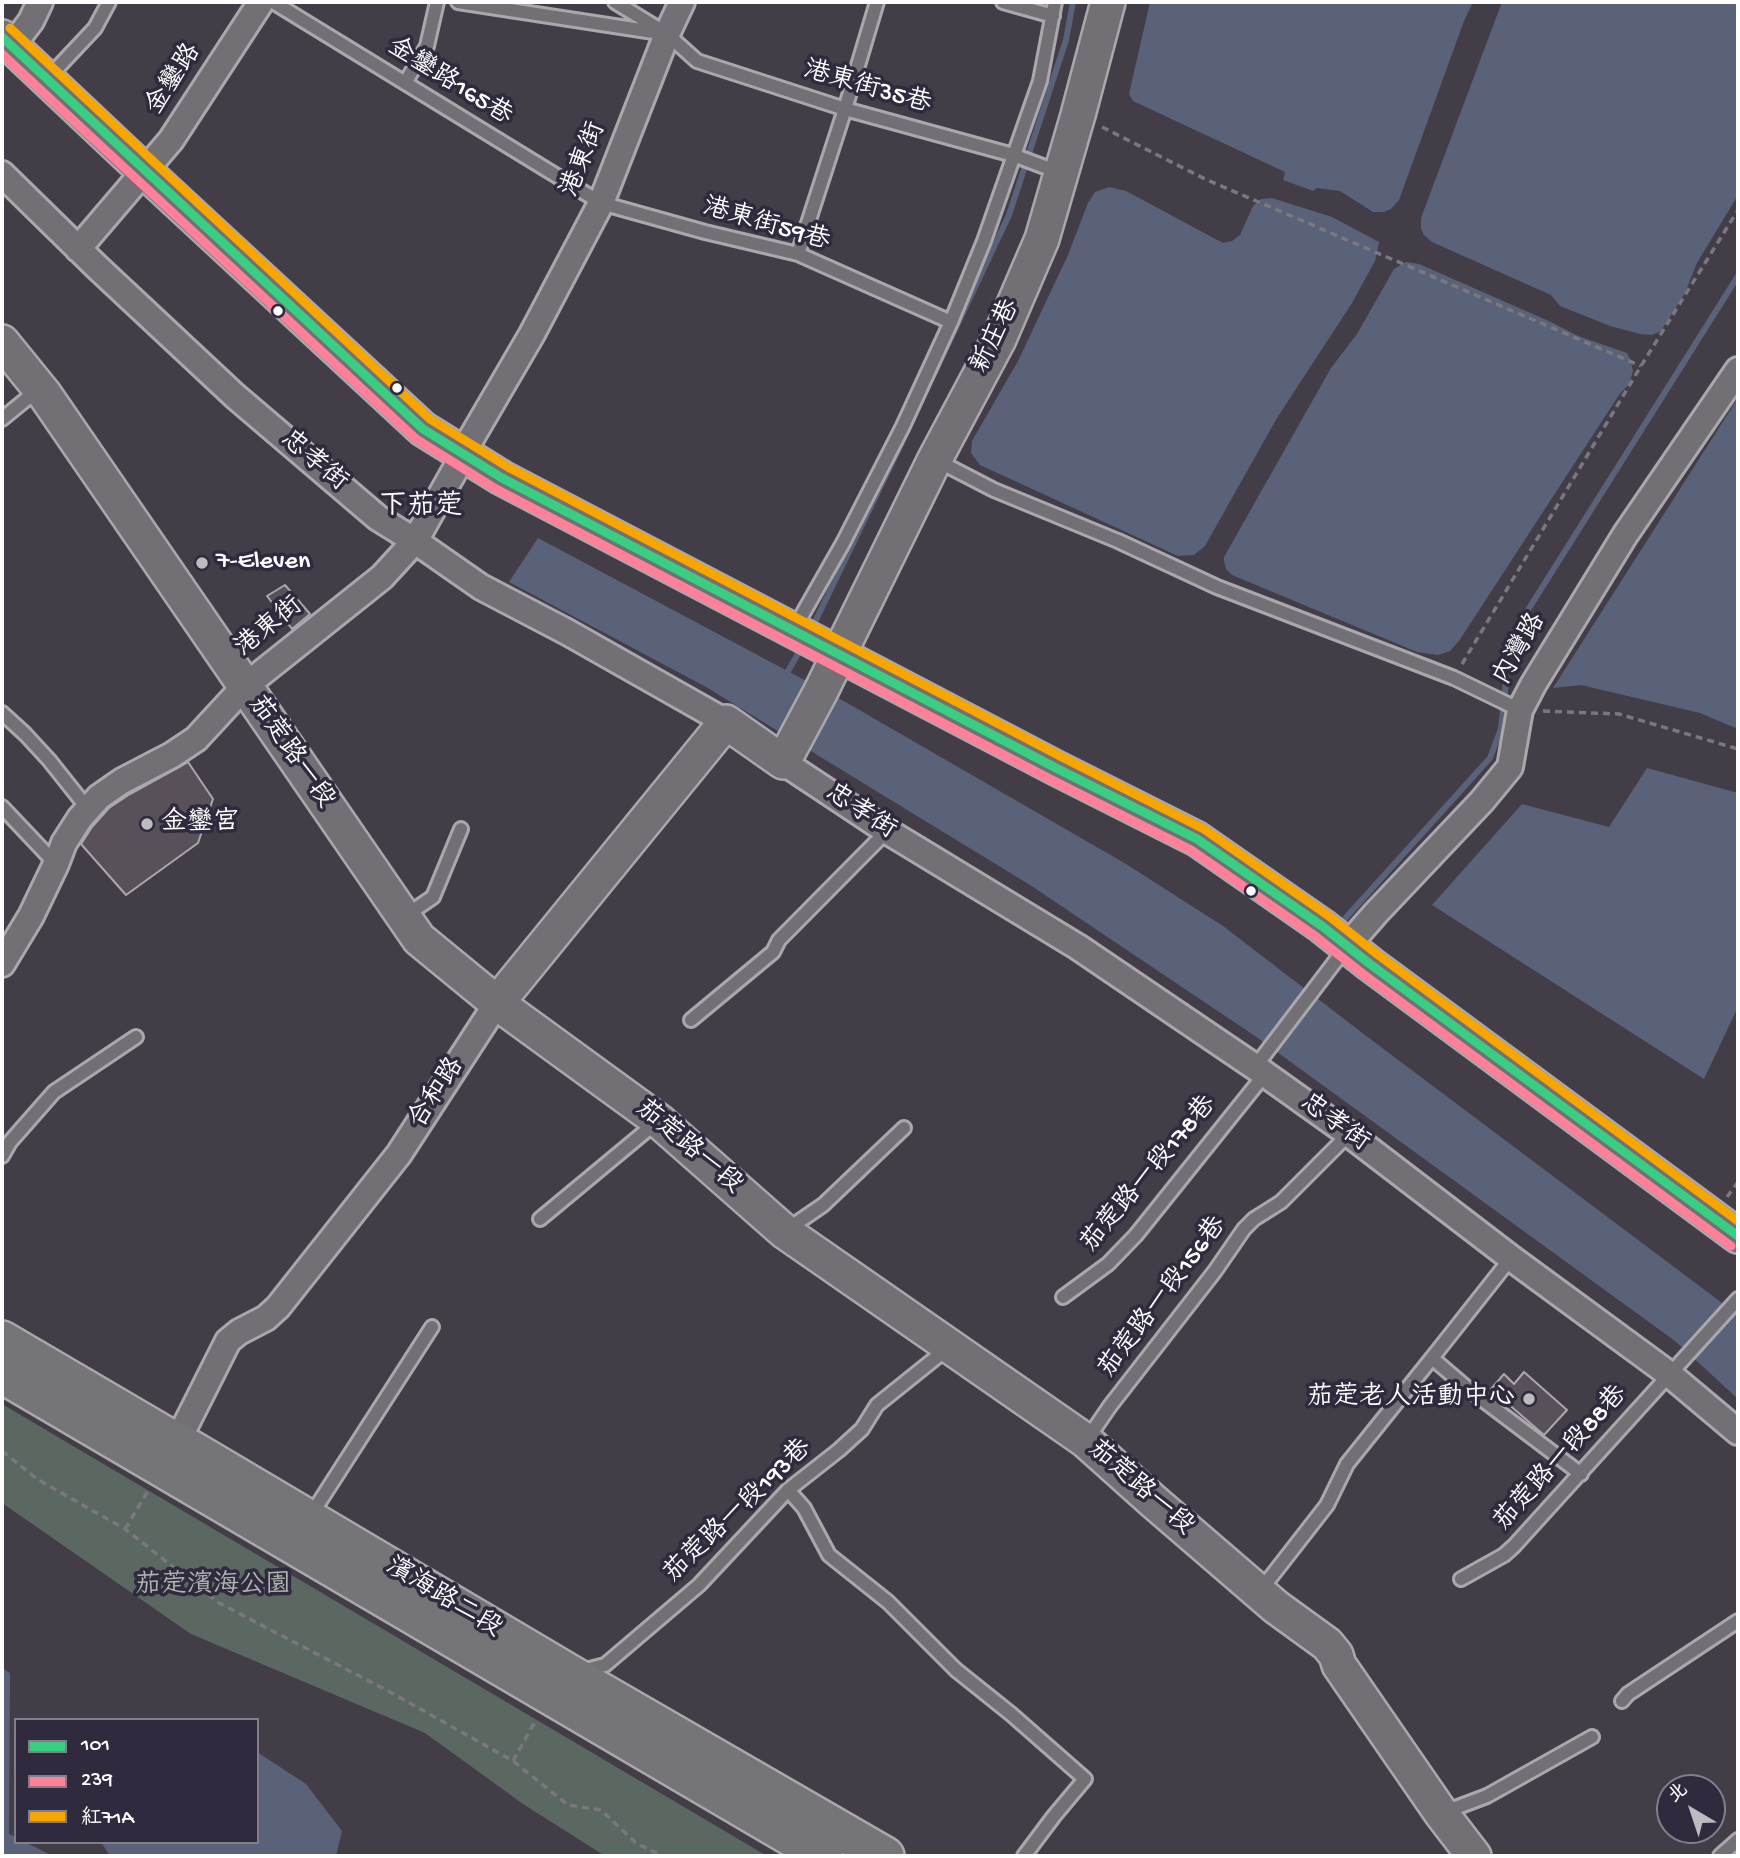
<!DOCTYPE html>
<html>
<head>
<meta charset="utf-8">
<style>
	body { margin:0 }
	#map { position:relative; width:1740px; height:1858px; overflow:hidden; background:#433d48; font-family:"Gochi Hand","LXGW WenKai TC",sans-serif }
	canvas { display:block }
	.frame { position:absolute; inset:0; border:4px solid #fff; pointer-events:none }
	.legend { position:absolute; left:14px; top:1718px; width:245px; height:126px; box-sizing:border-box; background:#2f2a3d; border:2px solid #827f8b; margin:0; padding:9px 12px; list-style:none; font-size:21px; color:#fff }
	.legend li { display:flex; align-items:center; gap:14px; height:35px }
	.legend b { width:35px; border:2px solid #827f8b }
	.north { position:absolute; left:1656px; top:1774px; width:70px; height:70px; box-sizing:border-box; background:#2f2a3d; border:2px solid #827f8b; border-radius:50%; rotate:321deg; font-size:19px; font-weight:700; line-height:28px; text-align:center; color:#fff }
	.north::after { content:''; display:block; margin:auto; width:24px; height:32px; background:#bdbbbf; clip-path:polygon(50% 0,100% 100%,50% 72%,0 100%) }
</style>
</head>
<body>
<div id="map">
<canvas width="1740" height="1858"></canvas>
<div class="frame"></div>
<ul class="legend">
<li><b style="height:9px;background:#3ace82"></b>101</li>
<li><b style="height:9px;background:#ff8098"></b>239</li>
<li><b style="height:9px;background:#f7a600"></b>紅71A</li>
</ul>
<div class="north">北</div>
</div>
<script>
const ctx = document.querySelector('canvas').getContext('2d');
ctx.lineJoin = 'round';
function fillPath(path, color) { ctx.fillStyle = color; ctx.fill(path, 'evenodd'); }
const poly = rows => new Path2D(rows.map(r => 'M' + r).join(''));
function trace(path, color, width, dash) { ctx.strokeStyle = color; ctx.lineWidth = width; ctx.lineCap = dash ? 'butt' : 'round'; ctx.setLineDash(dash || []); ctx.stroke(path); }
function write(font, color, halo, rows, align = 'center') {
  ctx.font = font + ' "Gochi Hand","LXGW WenKai TC",sans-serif'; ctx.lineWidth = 7; ctx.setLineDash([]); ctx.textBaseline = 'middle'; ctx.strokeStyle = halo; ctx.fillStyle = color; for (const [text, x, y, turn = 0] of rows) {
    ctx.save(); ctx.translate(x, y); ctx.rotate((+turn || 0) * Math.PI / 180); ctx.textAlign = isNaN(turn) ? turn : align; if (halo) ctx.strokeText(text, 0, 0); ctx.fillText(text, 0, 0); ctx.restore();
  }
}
fillPath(poly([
	[2,1404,767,1856,605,1856,523,1804,425,1733,191,1634,2,1503]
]), '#5b6761');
fillPath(poly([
	[1150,2,1473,2,1464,21,1399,200,1391,209,1384,212,1373,212,1340,191,1317,188,1313,191,1283,180,1285,172,1133,101,1129,94],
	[1502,2,1738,2,1738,195,1697,263,1685,293,1661,331,1652,335,1640,334,1610,326,1560,306,1551,295,1432,242,1424,235,1421,229,1421,218],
	[1109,187,1126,191,1223,243,1232,241,1240,235,1253,206,1261,199,1272,198,1332,217,1379,242,1375,261,1352,303,1277,418,1205,546,1194,555,1178,556,980,465,971,453,972,441,1018,361,1068,255,1088,203,1095,192],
	[1406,262,1419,264,1551,322,1578,336,1627,353,1630,359,1633,371,1629,384,1619,395,1459,641,1450,651,1438,655,1417,652,1232,575,1226,569,1224,561,1224,557,1331,368,1357,334,1394,269],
	[1738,398,1738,729,1700,713,1581,685,1553,688],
	[538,538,842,700,1126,864,1223,926,1365,1035,1738,1315,1738,1399,1675,1341,1255,1036,1030,885,706,687,509,582],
	[1647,768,1738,793,1738,1007,1704,1079,1432,905,1522,804,1609,827],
	[2,1668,10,1673,9,1834,16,1837,16,1842,25,1842,53,1856,2,1856],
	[257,1752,306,1784,342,1831,336,1856,110,1856,101,1842,257,1842]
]), '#596279');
trace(poly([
	[917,410,1009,215,1066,40,1073,2],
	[812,628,908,430],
	[788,671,802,647],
	[1341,923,1490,758,1501,729,1507,672,1504,648,1738,276]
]), '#596279', 6);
const building = poly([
	[285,585,310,614,292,629,267,596,285,585],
	[188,762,213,799,198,843,126,895,81,844,92,827,109,808,130,794,188,762],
	[1524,1372,1567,1410,1544,1435,1491,1389,1504,1374,1514,1384,1524,1372]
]);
fillPath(building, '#58515a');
trace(building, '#aaa8ad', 2);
const lane = poly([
	[273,2,601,203,705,232,798,254,951,322],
	[458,2,660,33],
	[615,2,667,34,697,61,845,109,1013,155,1061,173],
	[1003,2,1053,16],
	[48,78,95,28,109,2],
	[405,83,427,46,437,2],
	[798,254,845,109,877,2],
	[2,419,40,388],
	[936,460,994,490,1118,541,1217,587,1454,678,1520,710],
	[794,629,843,543,903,426,951,322,984,241,1040,81,1055,2],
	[2,713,25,734,49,760,88,809],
	[2,807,56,864],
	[403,907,414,910,433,897,461,829],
	[691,1020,773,952,779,940,887,831],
	[1255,1067,1347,946],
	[2,1156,10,1142,54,1092,136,1037],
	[540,1219,658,1121],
	[785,1231,823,1205,904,1128],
	[1511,1258,1432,1358,1467,1388,1581,1474],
	[1063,1297,1108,1264,1136,1235,1265,1074],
	[1086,1441,1110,1406,1215,1271,1244,1229,1254,1219,1281,1202,1349,1134],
	[788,1490,804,1508,829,1555,888,1602,956,1670,1011,1714,1085,1779,1054,1816,1024,1856],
	[311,1515,432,1327],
	[1461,1579,1504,1555,1514,1546,1738,1299],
	[1260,1591,1327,1505,1347,1464,1432,1358],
	[582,1671,605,1665,699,1585,788,1490,839,1450,862,1429,877,1405,948,1348],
	[1622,1701,1628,1694,1738,1621],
	[1442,1813,1487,1796,1592,1737],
	[1720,1856,1738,1840]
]);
const street = poly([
	[12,46,31,21,40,2],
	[2,174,97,267,235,396,378,518,415,541,481,587,567,632,726,722],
	[78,249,171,140,261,2],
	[783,762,887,831,1078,947,1255,1067,1349,1134,1511,1258,1669,1374,1738,1432],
	[1347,946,1376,913,1482,801,1510,767,1520,710,1533,685,1625,535,1738,370],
	[2,964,31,916,56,864,64,843,80,818,99,797,122,781,172,755,196,739,244,687,382,577,415,541,464,454,469,442,532,334,601,203,667,34,682,2],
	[171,1454,228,1341,239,1332,266,1318,278,1307,399,1154,497,1003]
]);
const secondary = poly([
	[2,37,126,154,423,429,502,478,1056,768,1197,839,1322,926,1370,964,1738,1236],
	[2,342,45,395,419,939,497,1003,659,1121,785,1232,1086,1441,1153,1501,1276,1607,1327,1644,1336,1655,1339,1665,1441,1813,1474,1856],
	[497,1003,726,722,783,762,821,691,935,459,999,339,1042,239,1078,115,1108,2]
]);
const primary = poly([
	[2,1340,164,1435,192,1450,570,1674,885,1856],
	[2,1374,824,1856]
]);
trace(lane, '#aaa8ad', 18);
trace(street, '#aaa8ad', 30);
trace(secondary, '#aaa8ad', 38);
trace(primary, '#aaa8ad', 42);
trace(poly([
	[1736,2,1738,3],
	[1102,127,1205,179,1641,366],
	[1462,664,1641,366,1738,210],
	[1543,711,1619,714,1738,749],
	[1727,1197,1738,1182],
	[2,1451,37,1479,125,1529,219,1603,390,1692,513,1761,568,1805,601,1810,636,1843,662,1856],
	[125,1529,148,1491],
	[513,1761,536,1720]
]), '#7a787e', 3.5, [7, 5]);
trace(lane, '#727075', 12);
trace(street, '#727075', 24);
trace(secondary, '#727075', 33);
trace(primary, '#757476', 37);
trace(poly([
	[2,37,423,429,502,478,1056,768,1197,839,1322,926,1370,964,1738,1236]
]), '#3ace82', 9);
trace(poly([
	[2,54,416,439,496,489,1050,779,1191,850,1315,936,1363,974,1731,1246]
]), '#ff8098', 9);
trace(poly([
	[10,28,430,419,508,467,1062,757,1204,829,1329,916,1377,954,1738,1221]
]), '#f7a600', 9);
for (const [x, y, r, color] of [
	[278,311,6,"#fff"],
	[397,388,6,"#fff"],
	[202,563,7,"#bdbbbf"],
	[147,824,7,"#bdbbbf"],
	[1251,891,6,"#fff"],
	[1529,1399,7,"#bdbbbf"]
]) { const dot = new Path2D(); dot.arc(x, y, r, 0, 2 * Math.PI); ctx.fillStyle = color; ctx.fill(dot); trace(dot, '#2f2a3d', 2.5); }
write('26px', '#fff', '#2f2a3d', [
	["金鑾路",175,80,-57],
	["金鑾路165巷",449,83,32],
	["港東街35巷",867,89,16],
	["港東街",585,160,-68],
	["港東街59巷",766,226,16],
	["新庄巷",997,337,-64],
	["忠孝街",313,462,40],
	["港東街",270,628,-39],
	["內灣路",1521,650,-60],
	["茄萣路一段",290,753,55],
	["忠孝街",860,813,33],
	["合和路",438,1094,-57],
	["忠孝街",1334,1124,36],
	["茄萣路一段",688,1148,40],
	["茄萣路一段178巷",1150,1175,-50],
	["茄萣路一段156巷",1164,1298,-53],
	["茄萣路一段88巷",1562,1459,-48],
	["茄萣路一段",1140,1489,41],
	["茄萣路一段193巷",739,1512,-44],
	["濱海路二段",443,1599,31]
]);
write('26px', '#fff', '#2f2a3d', [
	["7-Eleven",216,563],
	["金鑾宮",161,824],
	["茄萣老人活動中心",1515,1399,"right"]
], 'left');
write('26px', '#afb6b2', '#2f2a3d', [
	["茄萣濱海公園",213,1587]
]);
write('28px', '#fff', '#2f2a3d', [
	["下茄萣",421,509]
]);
</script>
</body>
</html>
